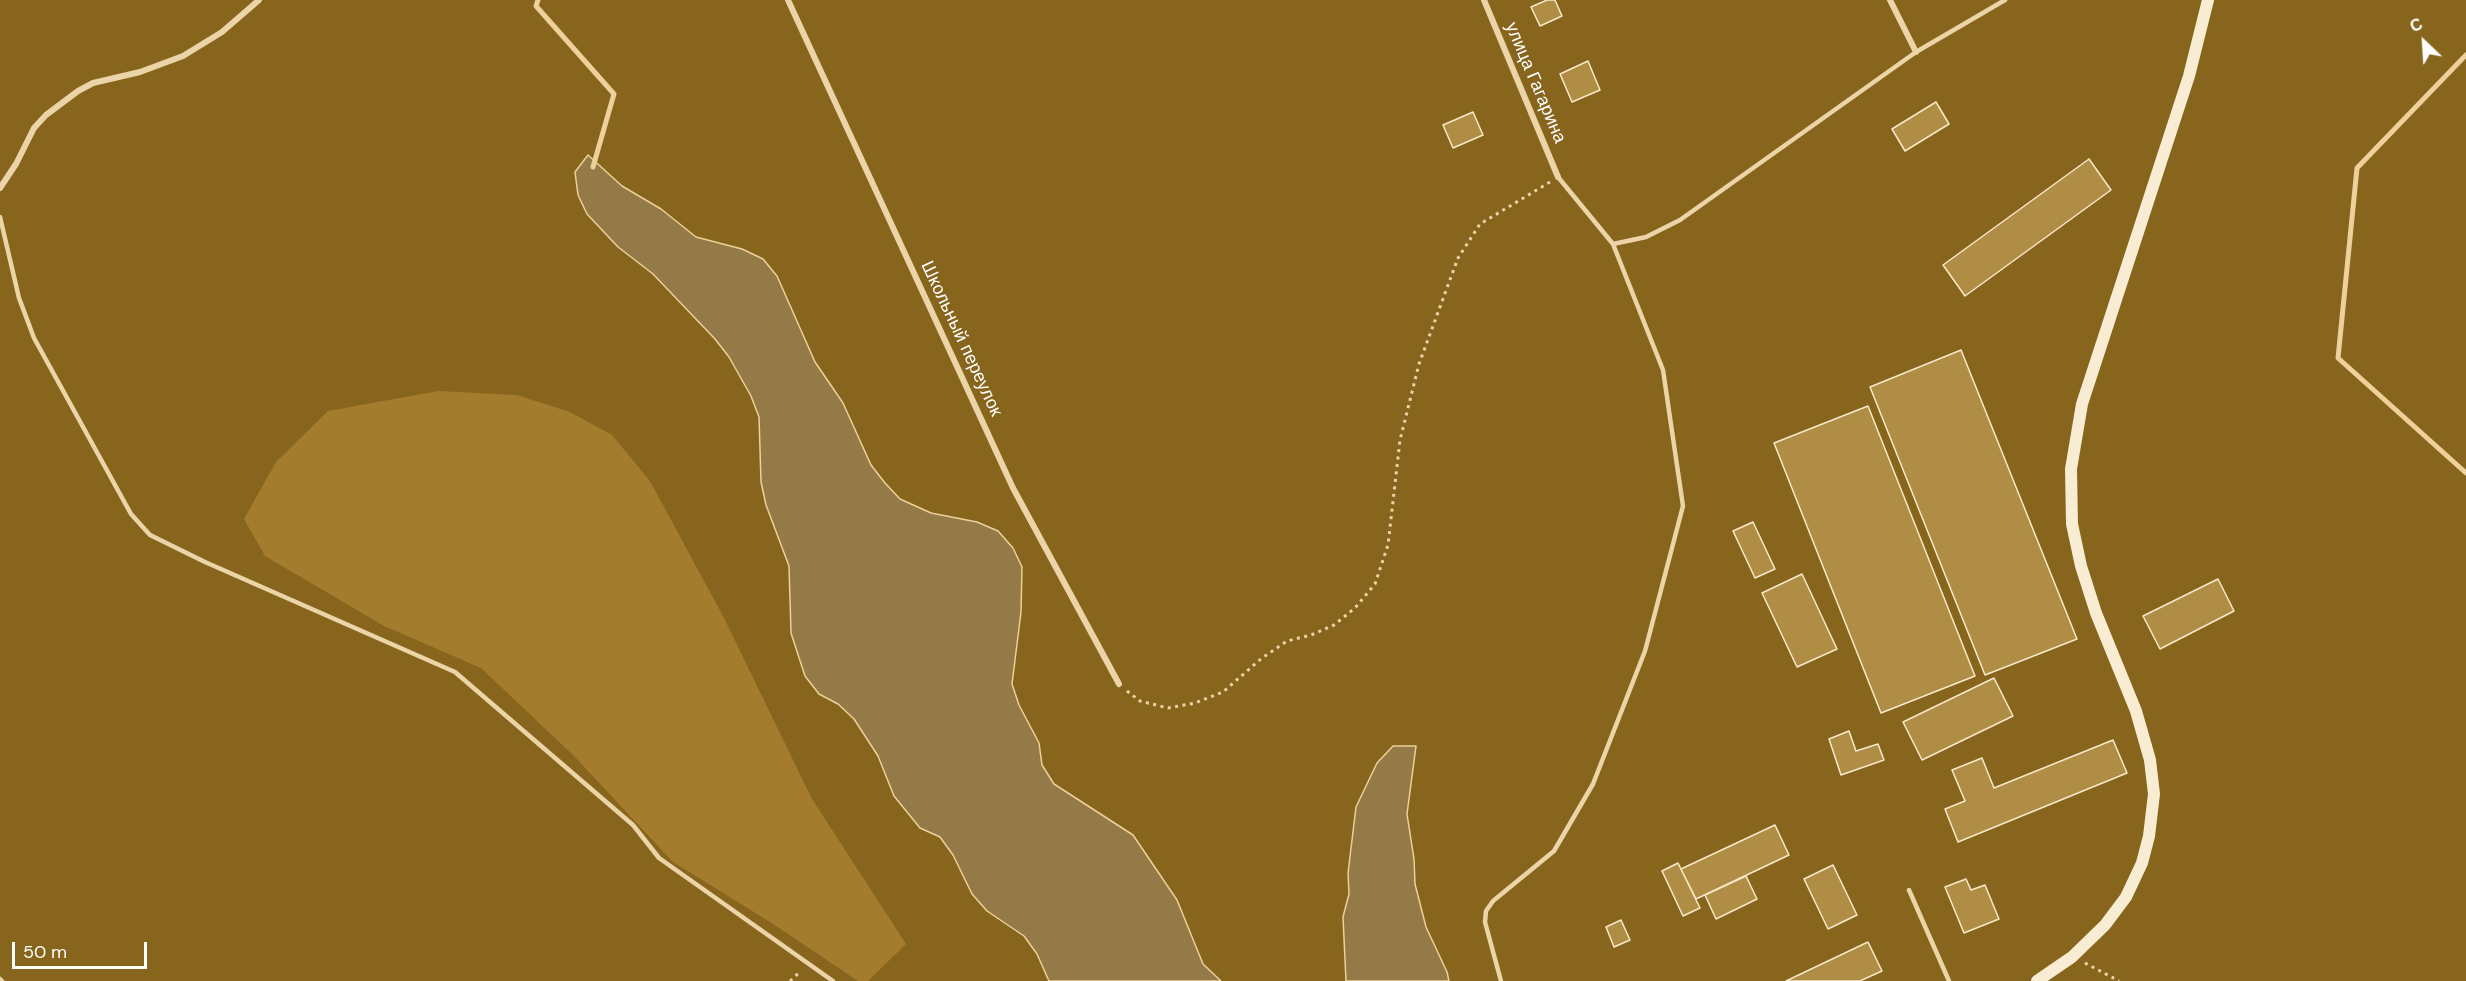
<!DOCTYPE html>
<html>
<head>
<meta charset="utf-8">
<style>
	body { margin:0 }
	#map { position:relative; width:2466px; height:981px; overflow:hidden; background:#87651d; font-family:"DM Sans",sans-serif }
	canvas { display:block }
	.north { position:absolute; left:2394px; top:12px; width:60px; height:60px; -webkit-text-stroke:4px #87651d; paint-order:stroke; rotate:335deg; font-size:16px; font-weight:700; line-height:24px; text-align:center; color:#fff }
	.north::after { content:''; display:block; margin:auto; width:21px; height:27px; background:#fff; clip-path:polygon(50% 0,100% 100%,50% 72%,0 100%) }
	.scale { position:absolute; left:12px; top:942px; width:135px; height:27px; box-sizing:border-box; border:3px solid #fff; border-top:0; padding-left:8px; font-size:18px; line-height:21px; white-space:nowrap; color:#fff; -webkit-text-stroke:4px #87651d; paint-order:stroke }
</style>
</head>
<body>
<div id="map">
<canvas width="2466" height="981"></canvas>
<div class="north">С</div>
<div class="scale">50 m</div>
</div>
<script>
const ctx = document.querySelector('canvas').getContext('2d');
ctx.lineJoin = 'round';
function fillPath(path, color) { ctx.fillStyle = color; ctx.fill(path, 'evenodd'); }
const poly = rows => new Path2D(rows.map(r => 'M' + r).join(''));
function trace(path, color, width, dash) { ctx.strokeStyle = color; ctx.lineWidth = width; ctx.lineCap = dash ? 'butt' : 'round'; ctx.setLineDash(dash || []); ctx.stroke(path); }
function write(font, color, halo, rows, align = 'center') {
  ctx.font = font + ' "DM Sans",sans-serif'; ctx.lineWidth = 4.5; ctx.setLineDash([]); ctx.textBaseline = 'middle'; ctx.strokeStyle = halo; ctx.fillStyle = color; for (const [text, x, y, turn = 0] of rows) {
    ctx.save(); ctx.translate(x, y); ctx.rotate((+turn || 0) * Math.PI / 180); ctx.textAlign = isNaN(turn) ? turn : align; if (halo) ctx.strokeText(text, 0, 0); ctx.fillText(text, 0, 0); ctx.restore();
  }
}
fillPath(poly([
	[438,391,517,395,570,412,612,435,650,481,724,618,812,799,906,944,868,981,858,981,770,922,673,862,574,756,481,668,384,626,265,556,244,519,276,462,328,411]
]), '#a47c2e');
const water = poly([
	[588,155,622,186,661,209,696,237,742,249,763,259,777,276,815,362,843,403,871,465,885,483,900,499,931,513,977,522,998,531,1013,548,1022,567,1021,612,1012,684,1019,705,1039,743,1042,765,1054,784,1133,835,1177,900,1203,964,1221,981,1049,981,1037,954,1024,936,987,911,972,894,953,855,940,837,920,828,894,796,878,756,854,719,838,704,819,694,805,676,791,633,789,566,766,505,761,482,759,417,751,396,729,357,715,339,653,274,618,247,587,214,578,195,575,172,588,155],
	[1393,746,1416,746,1407,814,1414,859,1415,884,1426,927,1447,972,1449,981,1346,981,1343,917,1349,894,1348,873,1356,807,1377,763,1393,746]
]);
fillPath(water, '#937a47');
trace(water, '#edd09a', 1.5);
trace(poly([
	[538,0,536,6,614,94,593,167],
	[2466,55,2357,168,2338,358,2466,473]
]), '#edd09a', 5);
const building = poly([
	[1547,0,1555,0,1562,16,1540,26,1531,7,1547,0],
	[1588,61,1600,90,1572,102,1560,74,1588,61],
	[1936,102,1949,124,1905,151,1892,129,1936,102],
	[1473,112,1483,135,1453,148,1443,125,1473,112],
	[2089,159,2111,190,1965,296,1943,265,2089,159],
	[1961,350,2077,639,1985,675,1870,387,1961,350],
	[1868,406,1975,676,1881,713,1774,443,1868,406],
	[1753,522,1775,569,1755,578,1733,531,1753,522],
	[1802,574,1837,649,1797,667,1762,593,1802,574],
	[2218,579,2234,611,2160,649,2143,616,2218,579],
	[1994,678,2013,716,1922,760,1903,722,1994,678],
	[1849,731,1856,751,1878,744,1884,760,1841,775,1829,739,1849,731],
	[2113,740,2127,773,1958,842,1945,809,1965,801,1952,770,1982,758,1994,788,2113,740],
	[1775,825,1789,855,1696,899,1681,869,1775,825],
	[1678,863,1700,908,1683,916,1662,871,1678,863],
	[1833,865,1857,915,1828,929,1804,879,1833,865],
	[1746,876,1757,899,1716,919,1705,895,1746,876],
	[1966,879,1971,890,1985,885,1999,919,1964,933,1945,887,1966,879],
	[1621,920,1630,940,1614,947,1606,927,1621,920],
	[1868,942,1882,971,1860,981,1786,981,1868,942]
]);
fillPath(building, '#b08d45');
trace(building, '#f8e9cb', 1.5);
trace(poly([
	[1127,691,1140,701,1168,708,1195,703,1223,692,1262,658,1287,641,1311,635,1334,625,1355,608,1375,584,1388,545,1400,440,1419,364,1458,258,1480,224,1550,182],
	[2085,963,2119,981],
	[790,981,800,972]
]), '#ebd4a7', 3, [3, 4.5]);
trace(poly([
	[1558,177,1613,244,1646,237,1680,220,1916,52,2005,0],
	[0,217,19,298,34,338,131,514,150,535,205,562,455,672,633,825,659,858,833,981],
	[1909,890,1949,981],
	[0,979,2,981],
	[1501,981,1485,922,1486,911,1493,901,1554,851,1593,784,1645,651,1683,506,1663,370,1613,244]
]), '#ebd4a7', 4.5);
trace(poly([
	[788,0,1013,488,1119,684],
	[1484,0,1558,177],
	[1890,0,1916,52],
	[0,188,16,164,34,128,46,115,78,91,93,83,140,72,183,56,222,32,259,0]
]), '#ebd4a7', 6);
trace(poly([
	[2037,981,2072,957,2105,925,2126,897,2142,863,2149,836,2154,794,2150,760,2136,711,2096,613,2081,566,2072,524,2071,469,2082,404,2189,76,2208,0]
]), '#f8ecd2', 12);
write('18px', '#fff', '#87651d', [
	["улица Гагарина",1535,83,67],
	["Школьный переулок",961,339,65]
]);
</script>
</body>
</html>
